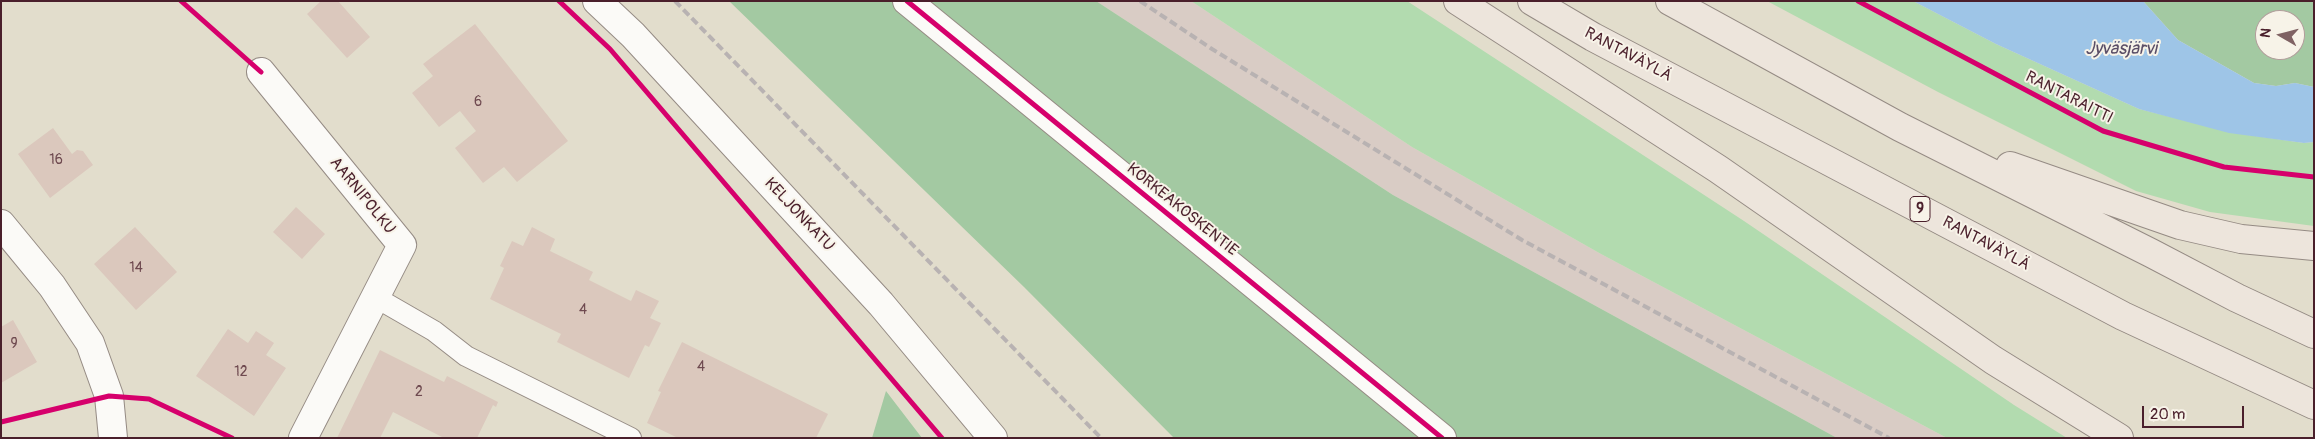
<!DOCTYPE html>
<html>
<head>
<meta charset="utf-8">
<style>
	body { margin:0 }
	#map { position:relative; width:2315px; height:439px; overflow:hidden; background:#e2ddcc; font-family:Pangolin,sans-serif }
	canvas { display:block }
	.frame { position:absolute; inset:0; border:2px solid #4a1f2b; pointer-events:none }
	.north { position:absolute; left:2255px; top:10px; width:50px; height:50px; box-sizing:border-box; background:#f7f3e8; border:1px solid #b29e9c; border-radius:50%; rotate:278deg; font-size:14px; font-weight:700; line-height:20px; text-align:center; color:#4a1f2b }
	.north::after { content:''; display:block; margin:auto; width:18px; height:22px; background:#7f6263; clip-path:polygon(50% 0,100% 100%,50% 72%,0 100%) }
	.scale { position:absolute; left:2142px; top:406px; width:102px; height:22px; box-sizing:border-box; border:2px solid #4a1f2b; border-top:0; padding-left:6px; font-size:15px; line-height:18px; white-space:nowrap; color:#4a1f2b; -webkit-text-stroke:4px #f7f3e8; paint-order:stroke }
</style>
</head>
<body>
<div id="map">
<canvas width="2315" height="439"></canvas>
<div class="frame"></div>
<div class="north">N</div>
<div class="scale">20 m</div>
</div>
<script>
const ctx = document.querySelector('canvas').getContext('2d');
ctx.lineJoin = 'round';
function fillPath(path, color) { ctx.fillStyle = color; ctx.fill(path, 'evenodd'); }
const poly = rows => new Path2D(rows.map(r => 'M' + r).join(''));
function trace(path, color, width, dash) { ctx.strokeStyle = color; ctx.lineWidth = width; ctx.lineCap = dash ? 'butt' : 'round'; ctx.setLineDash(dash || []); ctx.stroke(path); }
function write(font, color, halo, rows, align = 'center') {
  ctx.font = font + ' Pangolin,sans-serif'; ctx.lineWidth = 4; ctx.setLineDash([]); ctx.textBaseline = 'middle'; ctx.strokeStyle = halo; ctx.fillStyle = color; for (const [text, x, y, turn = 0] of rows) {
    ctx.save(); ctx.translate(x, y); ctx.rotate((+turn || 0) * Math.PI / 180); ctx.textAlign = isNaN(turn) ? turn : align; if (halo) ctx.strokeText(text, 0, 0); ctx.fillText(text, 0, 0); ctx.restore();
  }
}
fillPath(poly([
	[1096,1,1191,1,1412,147,1601,254,1947,438,1837,438,1393,195]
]), '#d9ccc5');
fillPath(poly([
	[1191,1,1407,1,1744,221,2014,405,2067,438,1947,438,1601,254,1412,147],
	[1767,1,1913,1,1996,44,2139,109,2235,133,2304,143,2314,142,2314,226,2210,212,2136,191,1938,92]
]), '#b2dbaf');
fillPath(poly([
	[729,1,1096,1,1393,195,1837,438,1174,438,1024,287],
	[2143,1,2314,1,2314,87,2295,83,2276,86,2254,83,2178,40],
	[2265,20,2295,20,2295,50,2265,50],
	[886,391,922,438,872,438]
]), '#a3c9a2');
fillPath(poly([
	[1913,1,2143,1,2178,40,2254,83,2276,86,2295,83,2314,87,2314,142,2304,143,2229,133,2139,109,1996,44]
]), '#9ec5e7');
fillPath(poly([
	[321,1,338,1,370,37,347,58,307,14],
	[475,24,568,141,517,182,504,167,483,183,455,148,476,131,460,111,439,127,412,93,433,76,423,64],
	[53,128,72,154,77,150,83,151,93,165,50,198,18,154],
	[296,207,325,234,302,259,273,232],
	[135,227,177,272,136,310,94,264],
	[532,227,555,239,550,251,593,272,589,280,631,301,636,290,659,301,650,318,661,323,649,347,645,345,629,378,557,342,561,334,490,299,504,268,500,266,512,241,523,246],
	[13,320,37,362,1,383,1,327],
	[228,329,248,343,256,331,274,343,266,355,286,368,254,416,196,376],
	[682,342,828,414,816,438,678,438,647,423,661,392,658,391],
	[380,350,444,382,447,376,498,402,496,407,493,405,477,438,444,438,393,412,380,438,337,438]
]), '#dbc8bd');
const service = poly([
	[375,297,434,331,466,356,631,438]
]);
const minor = poly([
	[597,1,633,35,881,304,993,438],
	[907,1,1442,438],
	[261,72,402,245,303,438],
	[1,224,52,286,90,343,109,396,113,438]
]);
const trunk = poly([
	[1458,1,1718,169,1993,360,2119,438],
	[1532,1,1593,37,2123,316,2314,405],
	[1670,1,1900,127,2151,253,2237,298,2314,334],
	[2010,166,2180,225,2241,239,2314,246]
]);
trace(service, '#958b84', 22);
trace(minor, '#958b84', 30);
trace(trunk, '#958b84', 30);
trace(service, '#fbfaf7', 20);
trace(minor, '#fbfaf7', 28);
trace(trunk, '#ede5dc', 28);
trace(poly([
	[675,1,1101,438],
	[1140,1,1212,49,1522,240,1889,438]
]), '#b8b2b2', 4, [8, 4]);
trace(poly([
	[181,1,261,72],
	[559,1,610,49,942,438],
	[907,1,1442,438],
	[1858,1,2103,131,2224,167,2314,177],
	[1,422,109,396,149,399,232,438]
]), '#d6006c', 5);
write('14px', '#6f4a50', null, [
	["6",478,102],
	["16",56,160],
	["14",136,268],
	["4",583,310],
	["9",14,344],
	["4",701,367],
	["12",241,372],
	["2",419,392]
]);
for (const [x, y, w] of [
	[1920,209,20]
]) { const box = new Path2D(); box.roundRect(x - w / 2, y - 12.5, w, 25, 4); ctx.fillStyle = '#f7f3e8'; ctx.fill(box); trace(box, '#4a1f2b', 1); }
write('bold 15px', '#4a1f2b', null, [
	["9",1920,209]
]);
write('16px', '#4a1f2b', '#f7f3e8', [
	["RANTAVÄYLÄ",1628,55,28],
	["RANTARAITTI",2069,98,27],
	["AARNIPOLKU",362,196,51],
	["KORKEAKOSKENTIE",1182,210,39],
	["KELJONKATU",799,215,47],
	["RANTAVÄYLÄ",1986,244,28]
]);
write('italic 18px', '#5a4e67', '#f7f3e8', [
	["Jyväsjärvi",2121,49]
]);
</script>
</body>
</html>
